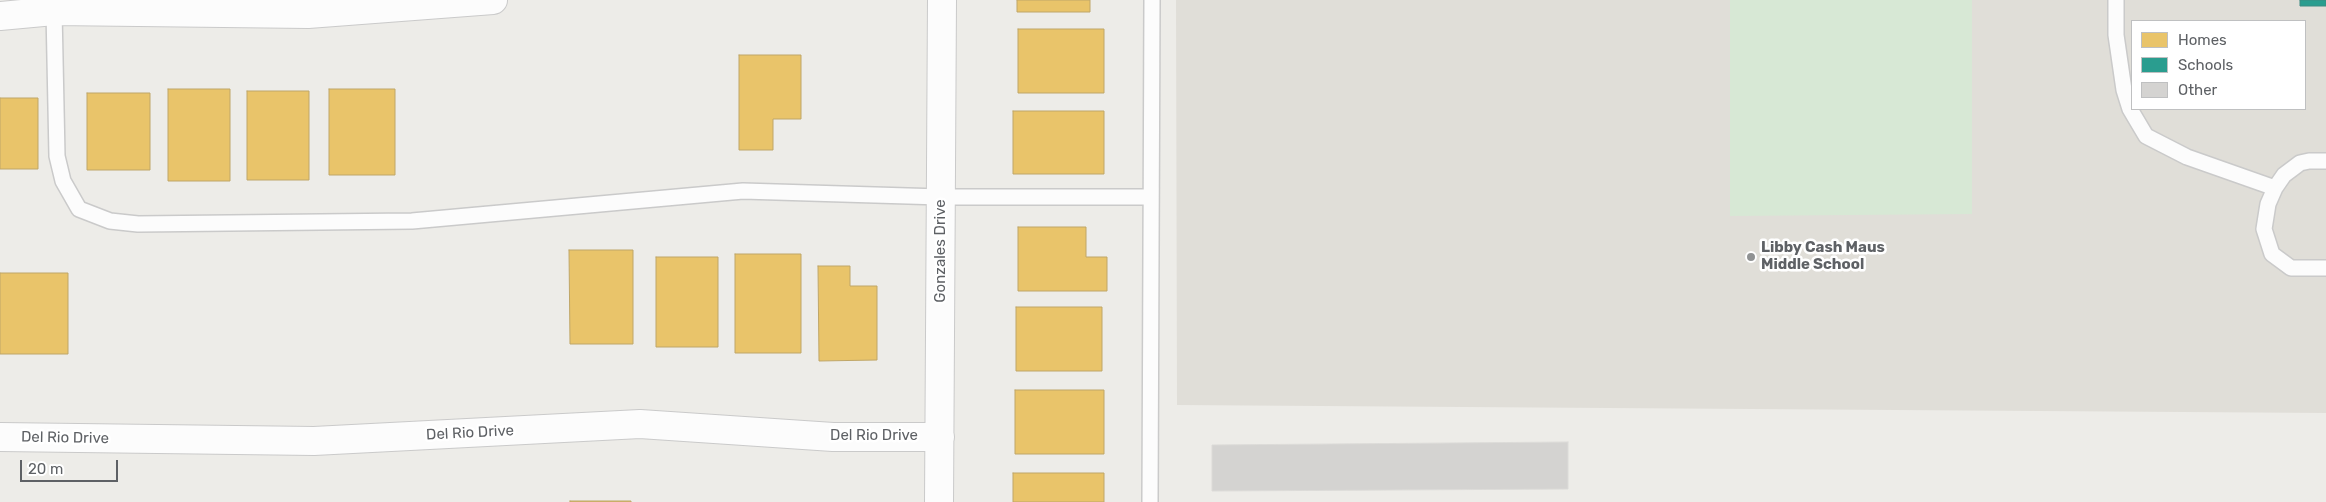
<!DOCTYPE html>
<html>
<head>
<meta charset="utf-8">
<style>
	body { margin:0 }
	#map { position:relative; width:2326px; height:502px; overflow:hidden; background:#edece8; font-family:Rubik,sans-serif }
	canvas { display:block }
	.legend { position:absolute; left:2131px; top:20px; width:175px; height:90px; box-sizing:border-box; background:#fff; border:1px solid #bfc0c1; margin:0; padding:6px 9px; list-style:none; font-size:15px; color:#5e6165 }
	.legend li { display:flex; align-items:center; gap:10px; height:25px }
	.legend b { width:25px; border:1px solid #bfc0c1 }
	.scale { position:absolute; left:20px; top:460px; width:98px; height:22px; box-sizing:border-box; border:2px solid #5e6165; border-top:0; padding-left:6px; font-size:15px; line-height:18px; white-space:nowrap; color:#5e6165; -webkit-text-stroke:4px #fff; paint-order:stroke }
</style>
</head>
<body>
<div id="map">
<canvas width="2326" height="502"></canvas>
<ul class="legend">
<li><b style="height:14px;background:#e9c46a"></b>Homes</li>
<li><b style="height:14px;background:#2a9d8f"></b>Schools</li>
<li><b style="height:14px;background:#d4d3d1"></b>Other</li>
</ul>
<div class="scale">20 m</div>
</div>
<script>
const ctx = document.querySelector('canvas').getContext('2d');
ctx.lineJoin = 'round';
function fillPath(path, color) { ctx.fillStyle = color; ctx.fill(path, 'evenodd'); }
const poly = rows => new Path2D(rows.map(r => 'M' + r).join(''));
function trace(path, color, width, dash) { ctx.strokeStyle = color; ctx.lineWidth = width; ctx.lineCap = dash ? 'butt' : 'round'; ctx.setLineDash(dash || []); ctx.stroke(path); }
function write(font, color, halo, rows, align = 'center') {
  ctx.font = font + ' Rubik,sans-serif'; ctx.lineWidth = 5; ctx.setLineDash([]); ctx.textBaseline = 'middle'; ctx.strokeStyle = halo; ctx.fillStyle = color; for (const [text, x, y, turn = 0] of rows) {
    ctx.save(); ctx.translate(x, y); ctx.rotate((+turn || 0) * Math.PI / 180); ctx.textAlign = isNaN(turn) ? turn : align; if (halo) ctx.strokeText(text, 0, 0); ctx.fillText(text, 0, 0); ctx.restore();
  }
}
fillPath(poly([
	[1176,0,2326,0,2326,413,1177,405],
	[2132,21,2305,21,2305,109,2132,109]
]), '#e0ded8');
fillPath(poly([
	[1730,0,1972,0,1972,214,1730,216]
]), '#d7e8d5');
const homes = poly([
	[1017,0,1090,0,1090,12,1017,12,1017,0],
	[1018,29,1104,29,1104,93,1018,93,1018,29],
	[739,55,801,55,801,119,773,119,773,150,739,150,739,55],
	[168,89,230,89,230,181,168,181,168,89],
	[329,89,395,89,395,175,329,175,329,89],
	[247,91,309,91,309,180,247,180,247,91],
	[87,93,150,93,150,170,87,170,87,93],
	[0,98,38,98,38,169,0,169,0,98],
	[1013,111,1104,111,1104,174,1013,174,1013,111],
	[1018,227,1086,227,1086,257,1107,257,1107,291,1018,291,1018,227],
	[569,250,633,250,633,344,570,344,569,250],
	[735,254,801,254,801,353,735,353,735,254],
	[656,257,718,257,718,347,656,347,656,257],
	[818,266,850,266,850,286,877,286,877,360,819,361,818,266],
	[0,273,68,273,68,354,0,354,0,273],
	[1016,307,1102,307,1102,371,1016,371,1016,307],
	[1015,390,1104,390,1104,454,1015,454,1015,390],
	[1013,473,1104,473,1104,502,1013,502,1013,473],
	[570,501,631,501,631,502,570,502,570,501]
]);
fillPath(homes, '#e9c46a');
trace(homes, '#bfa668', 1);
const schools = poly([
	[2300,0,2326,0,2326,6,2300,6,2300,0]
]);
fillPath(schools, '#2a9d8f');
trace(schools, '#3a8b82', 1);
const building = poly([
	[1568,442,1568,489,1212,491,1212,445,1568,442]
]);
fillPath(building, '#d4d3d1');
trace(building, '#dcdbd8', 1);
const lane = poly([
	[2116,0,2116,35,2124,90,2130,109,2146,136,2187,157,2275,188,2284,175,2300,163,2309,161,2326,161],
	[54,11,57,156,63,181,79,209,110,221,138,224,412,221,743,191,941,197,1151,197],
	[2275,188,2268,204,2264,229,2272,254,2291,268,2326,268],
	[1150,502,1152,0]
]);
const street = poly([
	[0,16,54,11,308,14,493,0],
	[0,437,314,441,640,424,833,437,940,437],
	[939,502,942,0]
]);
trace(lane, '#cacaca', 18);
trace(street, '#cacaca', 30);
trace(lane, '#fcfcfc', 15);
trace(street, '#fcfcfc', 28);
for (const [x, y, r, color] of [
	[1751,257,5,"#909293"]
]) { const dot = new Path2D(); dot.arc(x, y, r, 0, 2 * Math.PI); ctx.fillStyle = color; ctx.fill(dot); trace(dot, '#fff', 2); }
write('bold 15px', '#5e6165', '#fff', [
	["Libby Cash Maus",1761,248],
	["Middle School",1761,265]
], 'left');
write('15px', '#5e6165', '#fff', [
	["Gonzales Drive",941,251,-90],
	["Del Rio Drive",470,433,-3],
	["Del Rio Drive",874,436],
	["Del Rio Drive",65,438,1]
]);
</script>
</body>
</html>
